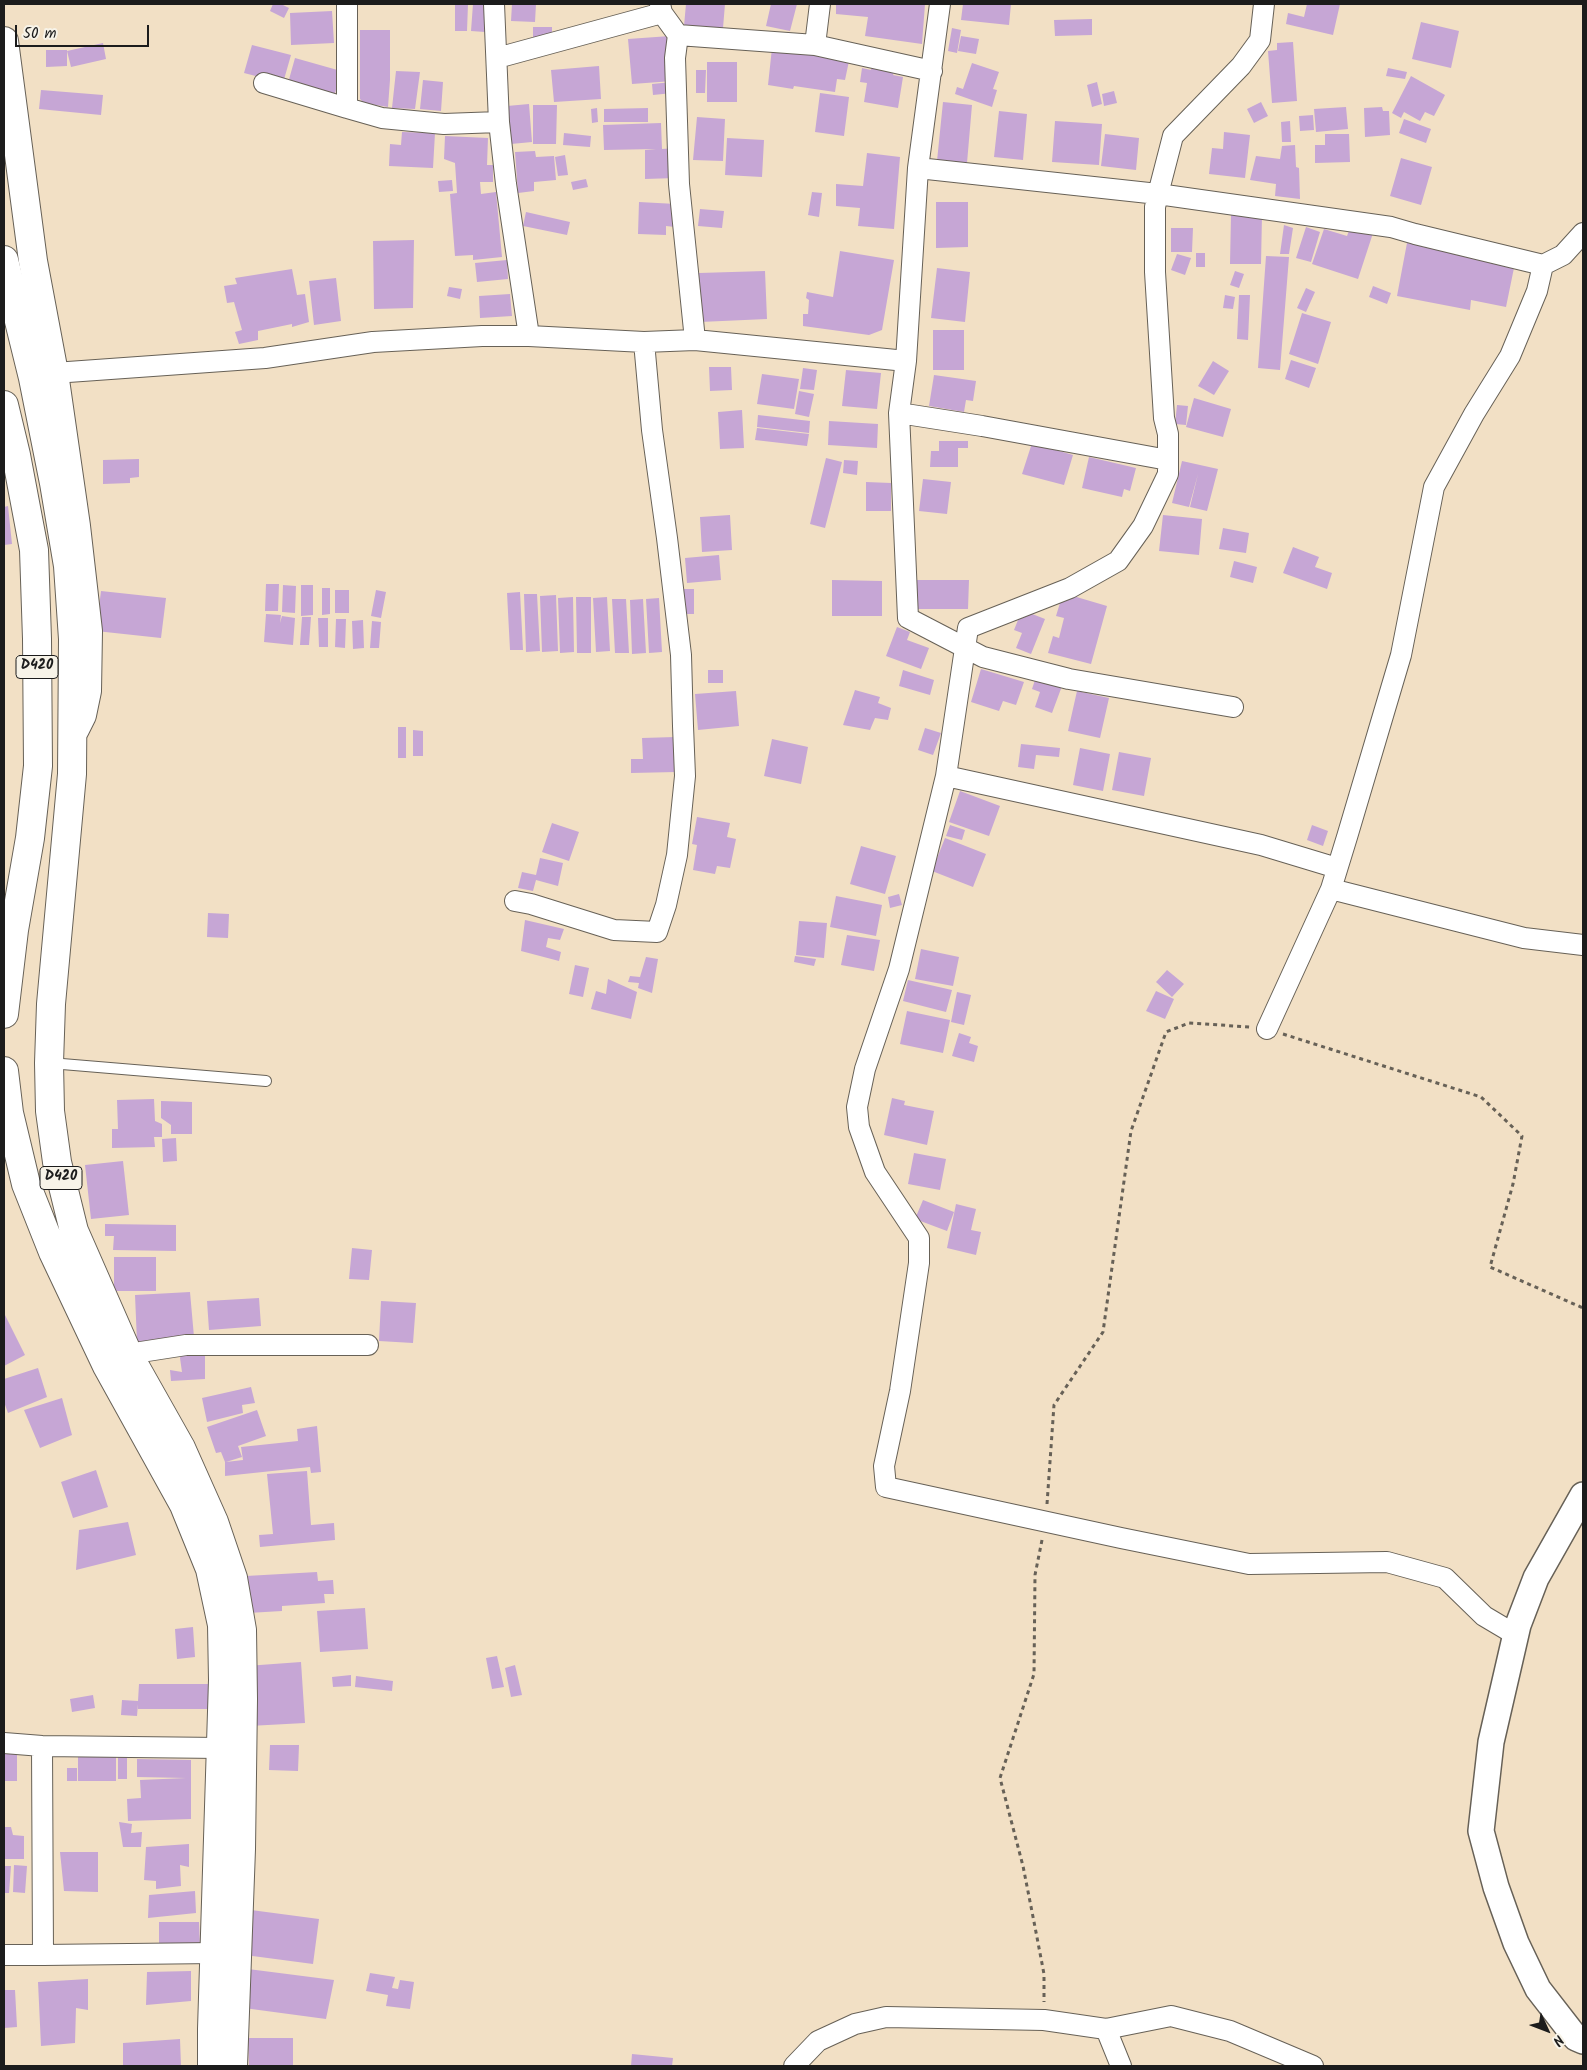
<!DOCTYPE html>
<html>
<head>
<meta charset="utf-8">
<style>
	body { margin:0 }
	#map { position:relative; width:1587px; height:2070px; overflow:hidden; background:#f2e0c5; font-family:Kalam,sans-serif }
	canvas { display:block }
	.frame { position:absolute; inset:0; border:5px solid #1c1c1c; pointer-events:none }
	.north { position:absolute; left:1522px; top:2005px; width:50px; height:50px; -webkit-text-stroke:4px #f7f3e8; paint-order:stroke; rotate:133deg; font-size:14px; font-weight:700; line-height:20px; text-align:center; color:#1c1c1c }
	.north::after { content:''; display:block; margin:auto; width:18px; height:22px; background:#1c1c1c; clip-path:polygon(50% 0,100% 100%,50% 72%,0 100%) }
	.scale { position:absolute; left:15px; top:25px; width:134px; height:22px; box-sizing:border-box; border:2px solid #1c1c1c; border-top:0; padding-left:6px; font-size:15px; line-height:18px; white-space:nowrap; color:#1c1c1c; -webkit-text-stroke:4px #f7f3e8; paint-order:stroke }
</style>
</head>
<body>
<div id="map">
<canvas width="1587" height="2070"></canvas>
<div class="frame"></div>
<div class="north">N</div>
<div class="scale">50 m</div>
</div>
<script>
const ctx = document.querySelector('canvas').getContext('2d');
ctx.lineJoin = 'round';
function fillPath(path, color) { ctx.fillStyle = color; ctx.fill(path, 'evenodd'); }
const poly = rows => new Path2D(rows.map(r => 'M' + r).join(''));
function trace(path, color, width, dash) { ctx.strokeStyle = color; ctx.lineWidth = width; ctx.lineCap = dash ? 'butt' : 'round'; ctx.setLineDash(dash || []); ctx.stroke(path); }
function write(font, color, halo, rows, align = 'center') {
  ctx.font = font + ' Kalam,sans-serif'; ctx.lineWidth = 4; ctx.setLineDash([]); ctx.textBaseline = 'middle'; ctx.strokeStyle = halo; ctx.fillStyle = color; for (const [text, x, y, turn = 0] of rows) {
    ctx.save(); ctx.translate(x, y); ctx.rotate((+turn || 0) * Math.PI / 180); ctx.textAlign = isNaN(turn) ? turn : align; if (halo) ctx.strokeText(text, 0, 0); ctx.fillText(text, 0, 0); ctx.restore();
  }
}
fillPath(poly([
	[273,4,281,4,289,8,284,18,270,11],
	[455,4,468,4,467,31,455,31],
	[473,4,487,4,485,32,471,31],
	[512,4,536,4,535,22,511,21],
	[686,4,725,4,723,28,684,26],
	[771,4,797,4,790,31,766,26],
	[836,4,925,4,922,44,865,36,868,17,836,14],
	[963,4,1011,4,1009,25,961,20],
	[1307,4,1340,4,1333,35,1286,24,1288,13,1304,17],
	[332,11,334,43,291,45,290,13],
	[1092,19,1092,35,1055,36,1054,20],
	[1421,22,1459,31,1451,68,1412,59],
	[533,27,552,27,552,41,533,41],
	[952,28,961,30,957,53,948,51],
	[360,30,390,30,390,80,388,107,364,103,360,99],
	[670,36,673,81,632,84,628,39],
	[961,36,979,39,976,54,958,51],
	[1293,42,1297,101,1272,103,1268,51,1277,50,1277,43],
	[103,43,106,59,71,67,67,51],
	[252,45,291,55,283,83,244,73],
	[772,48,849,61,845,80,837,79,835,92,794,86,793,89,768,85],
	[46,50,67,50,67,66,46,67],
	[295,58,341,71,334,97,288,83],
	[707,62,737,62,737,102,707,102],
	[872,63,895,68,893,75,903,77,898,108,864,102,867,83,860,82,862,68,871,70],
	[972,63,999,72,993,89,997,90,992,107,955,94,957,87,963,89],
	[599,66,601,99,554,102,551,70],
	[1388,68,1407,72,1405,79,1386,76],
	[696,70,706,70,705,93,696,93],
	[396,71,420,72,415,109,392,108],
	[1411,76,1445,95,1434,116,1425,112,1420,121,1404,112,1401,118,1392,113],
	[423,80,443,82,441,111,420,109],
	[672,82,673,93,653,95,652,84],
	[1097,82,1102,104,1092,107,1087,85],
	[41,90,103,95,101,115,39,109],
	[1114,91,1117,103,1104,106,1102,94],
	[820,93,849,97,844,136,815,132],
	[943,102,972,105,967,163,937,161],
	[1261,102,1268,116,1254,123,1247,109],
	[529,104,532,142,511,144,507,106],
	[533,105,557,105,556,144,533,144],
	[1346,107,1348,129,1316,132,1314,109],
	[1382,107,1383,111,1389,111,1390,135,1365,137,1364,108],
	[597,108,598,122,592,123,591,109],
	[648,108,648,122,604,122,604,109],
	[999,111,1027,114,1023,160,994,157],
	[1313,115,1314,130,1300,131,1299,116],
	[697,117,725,119,723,161,693,160],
	[1404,119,1431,129,1426,143,1399,133],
	[1055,121,1102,124,1099,165,1052,162],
	[1290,121,1291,142,1282,142,1281,122],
	[661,123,662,149,676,148,676,178,645,179,645,150,656,149,604,150,603,125],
	[402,132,435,133,433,168,389,166,390,144,401,145],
	[1224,132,1250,135,1245,178,1209,174,1212,148,1223,149],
	[564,133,591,136,590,147,563,145],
	[1105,134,1139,138,1136,170,1101,166],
	[1325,134,1349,134,1350,162,1315,163,1315,145,1325,145],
	[445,136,488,138,487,165,493,165,493,182,480,182,481,194,496,192,502,257,473,260,473,255,455,256,450,194,457,193,455,163,444,159],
	[727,138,764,140,762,177,725,175],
	[1295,145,1296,167,1299,168,1300,199,1275,196,1276,184,1250,180,1256,156,1280,159,1282,146],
	[535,151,536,157,554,156,556,180,534,182,534,191,518,193,515,152],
	[867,153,900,157,894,229,858,226,860,208,836,206,836,184,863,186],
	[565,155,568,175,558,176,555,157],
	[1401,158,1432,167,1421,205,1390,196],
	[586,179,588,187,573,190,571,182],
	[452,180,453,191,439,192,438,181],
	[812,192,822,193,819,217,808,215],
	[639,202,676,204,675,227,666,226,666,235,638,234],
	[936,202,968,202,968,247,936,248],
	[700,209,724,211,722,228,698,226],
	[526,212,570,222,567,235,523,226],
	[1231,215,1262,215,1261,264,1230,264],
	[1352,223,1374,230,1358,279,1312,264,1324,229,1347,236],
	[1284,225,1293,228,1289,254,1280,254],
	[1306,227,1320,232,1311,262,1296,258],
	[1171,228,1193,228,1192,252,1171,252],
	[414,240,413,308,374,309,373,241],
	[1407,243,1515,263,1506,307,1471,300,1470,310,1397,296],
	[840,251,894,260,882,330,869,335,803,326,803,314,808,314,809,300,806,298,807,292,833,297],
	[1196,253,1205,253,1205,267,1196,267],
	[1177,254,1191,258,1185,275,1171,270],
	[1266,256,1289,257,1280,370,1258,368],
	[507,260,508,279,477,282,475,263],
	[937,268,970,272,965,322,931,318],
	[292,269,297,295,305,294,309,322,292,327,292,324,258,331,258,340,239,344,235,332,242,330,234,302,227,303,224,286,237,284,235,278],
	[765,271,767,319,700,322,699,273],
	[1235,271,1244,274,1239,288,1230,285],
	[336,278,341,321,314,325,309,281],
	[1373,286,1391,293,1387,304,1369,297],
	[449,287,462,289,460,299,447,296],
	[1306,288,1315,292,1306,312,1297,308],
	[510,294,512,316,480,318,479,296],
	[1225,295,1235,297,1233,309,1223,308],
	[1239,295,1250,295,1248,340,1237,339],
	[1302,313,1331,322,1318,364,1289,354],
	[933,330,964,330,964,370,933,370],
	[1291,360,1316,368,1309,388,1285,379],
	[1213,361,1229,371,1214,395,1198,386],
	[709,367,731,367,732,390,710,391],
	[803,368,817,370,814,390,800,389],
	[846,370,881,373,877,409,842,406],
	[762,374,799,379,794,409,757,404],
	[934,375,976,381,973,401,966,400,964,412,929,406],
	[799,391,814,394,809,417,795,414],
	[1194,398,1231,409,1223,437,1186,427],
	[1177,405,1188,406,1186,425,1175,424],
	[742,410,744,448,720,449,718,412],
	[758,415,810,421,809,433,757,427],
	[829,421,878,424,877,448,828,445],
	[757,428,809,434,807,446,755,440],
	[939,441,968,441,968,448,958,448,958,467,930,467,931,451,939,451],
	[1032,443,1073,455,1064,485,1022,474],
	[1089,457,1136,468,1130,491,1124,489,1122,497,1082,488],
	[826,458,842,462,825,528,810,524],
	[139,459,139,477,130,478,130,483,103,484,103,460],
	[844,460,858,461,857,475,843,473],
	[1182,461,1218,469,1207,511,1190,507,1198,474,1189,507,1172,503],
	[923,479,951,482,947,514,919,511],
	[866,482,891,483,891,511,866,511],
	[8,506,12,544,4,545,4,507],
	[730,515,732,550,702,552,700,517],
	[1163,515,1202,519,1199,555,1159,551],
	[1223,528,1249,533,1246,553,1219,549],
	[1293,547,1319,557,1315,567,1332,573,1327,589,1283,573],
	[719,555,721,580,687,583,685,558],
	[1234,561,1257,567,1253,583,1230,577],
	[832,580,882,581,882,616,832,616],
	[917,580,969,580,968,609,917,609],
	[266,584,279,584,278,611,265,611],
	[283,585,296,586,295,613,282,612],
	[301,585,313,585,313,615,301,616],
	[322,588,330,588,330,614,322,615],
	[683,589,694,589,694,614,683,614],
	[335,590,349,590,349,613,335,613],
	[376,590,386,592,381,618,371,616],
	[101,591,166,598,161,638,96,631],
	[520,592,523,650,510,650,507,593],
	[1063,593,1107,606,1091,664,1048,653,1053,636,1059,638,1064,618,1056,616],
	[524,594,537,594,540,651,526,652],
	[556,595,558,651,542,652,540,596],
	[573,597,574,652,560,653,558,598],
	[576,597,591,597,591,653,577,653],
	[607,597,610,651,596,652,593,598],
	[659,598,662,652,649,653,646,599],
	[612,599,626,599,629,653,615,653],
	[643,599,646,653,632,654,630,600],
	[1022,610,1045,619,1031,654,1016,648,1022,633,1014,630],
	[266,614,281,615,280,623,282,616,295,618,293,645,264,642],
	[302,617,311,617,309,645,300,645],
	[318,618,328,618,328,647,319,647],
	[336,619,346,619,345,648,335,647],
	[363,620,364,648,353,649,352,621],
	[372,621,381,622,379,648,370,648],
	[897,627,910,632,907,640,929,648,921,669,886,656],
	[981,669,1024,682,1016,705,1003,701,999,711,971,702],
	[708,670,723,670,723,683,708,683],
	[903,670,934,680,930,695,899,686],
	[1036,677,1062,686,1052,713,1035,707,1040,692,1032,689],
	[855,690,880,697,878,703,891,708,888,720,875,718,870,730,843,725],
	[736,691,739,726,698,730,695,694],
	[1077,691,1109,698,1100,738,1068,731],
	[398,727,406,727,406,758,398,758],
	[925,728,941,733,933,755,918,750],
	[413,730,423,731,423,756,413,756],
	[675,737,676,772,631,773,631,759,643,759,642,738],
	[772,739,808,747,801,784,764,776],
	[1021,744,1060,748,1059,757,1036,755,1034,769,1018,767],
	[1080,748,1110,754,1103,791,1073,785],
	[1119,752,1151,758,1144,796,1112,790],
	[960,791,1000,806,989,836,949,822],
	[697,817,730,823,727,837,736,839,730,868,717,866,715,874,693,870,697,845,692,844],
	[552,823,579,832,569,861,542,852],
	[950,825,965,830,962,840,946,836],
	[1312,825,1328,831,1323,846,1307,840],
	[945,838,986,854,973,887,932,871],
	[861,846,896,856,885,894,850,884],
	[540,858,563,863,558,886,536,880,533,891,518,888,522,872,536,875],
	[899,894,902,905,890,908,888,897],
	[836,896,882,905,876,936,830,927],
	[208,913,229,914,228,938,207,937],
	[525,920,564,929,560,940,548,938,546,947,561,952,559,961,521,951],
	[799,921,827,923,824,958,796,955],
	[847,935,880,940,874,971,841,965],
	[921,949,959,957,953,986,915,979],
	[795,956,816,959,814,966,794,962],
	[646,957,658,959,652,993,638,988,639,983,628,982,630,976,640,977],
	[575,965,589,968,583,997,569,994],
	[1167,970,1184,984,1172,997,1156,982],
	[608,979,637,992,631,1019,591,1009,596,991,606,994],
	[908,980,952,990,946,1012,903,1001],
	[1156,991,1174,999,1165,1019,1146,1011],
	[957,992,971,995,964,1025,951,1022],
	[907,1011,950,1020,943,1053,900,1044],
	[959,1033,971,1037,969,1043,978,1046,974,1062,952,1056],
	[892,1098,905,1101,904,1105,934,1111,927,1145,884,1135],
	[154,1099,155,1121,162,1124,162,1137,154,1137,155,1147,112,1148,112,1129,118,1129,117,1100],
	[161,1101,192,1102,192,1134,171,1134,171,1125,161,1118],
	[176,1138,177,1161,163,1162,162,1139],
	[914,1153,946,1159,940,1190,908,1184],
	[123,1161,129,1215,91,1219,85,1165],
	[923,1200,954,1212,947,1231,915,1219],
	[956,1204,976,1209,971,1230,981,1232,976,1255,947,1248],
	[105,1224,176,1225,176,1251,113,1250,114,1236,105,1236],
	[352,1248,372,1250,369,1280,349,1279],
	[114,1257,156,1257,156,1291,114,1291],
	[190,1292,194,1337,137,1342,135,1295],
	[259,1298,261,1326,209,1330,207,1301],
	[381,1301,416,1303,413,1343,379,1341],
	[4,1313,25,1355,4,1366],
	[182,1351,205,1351,205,1379,171,1381,170,1370,182,1372,180,1358],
	[38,1368,47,1397,8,1413,4,1402,4,1379],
	[251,1387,255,1403,242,1405,243,1413,207,1422,202,1398],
	[62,1398,72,1435,40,1448,24,1410],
	[257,1410,266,1436,238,1446,242,1457,226,1462,243,1460,241,1447,298,1441,297,1429,317,1426,321,1472,311,1473,310,1467,225,1476,225,1462,221,1452,216,1453,207,1427],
	[96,1470,108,1507,73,1518,61,1482],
	[307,1471,311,1525,334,1523,335,1540,260,1547,259,1535,273,1534,267,1474],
	[128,1522,136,1555,76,1570,79,1530],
	[317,1572,318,1581,333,1580,334,1594,324,1594,325,1603,282,1606,282,1611,248,1613,246,1576],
	[365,1608,368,1649,320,1652,317,1611],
	[193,1627,195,1657,177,1659,175,1629],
	[497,1656,504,1687,492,1689,486,1658],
	[301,1662,305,1723,249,1726,246,1666],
	[515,1665,522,1695,511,1697,505,1668],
	[351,1675,351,1686,333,1687,332,1677],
	[356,1676,393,1681,392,1691,355,1687],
	[139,1684,209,1684,209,1709,138,1709,138,1704,137,1716,121,1715,122,1700,138,1701],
	[93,1695,95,1708,72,1712,70,1699],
	[270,1745,299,1745,298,1771,269,1770],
	[4,1748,17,1749,17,1781,4,1781],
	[78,1754,116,1754,116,1781,78,1781],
	[118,1757,127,1757,127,1779,118,1779],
	[137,1759,191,1760,191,1819,128,1821,127,1799,141,1798,140,1780,186,1778,137,1777],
	[67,1768,77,1768,77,1781,67,1781],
	[119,1822,132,1824,131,1833,142,1832,141,1847,123,1847],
	[4,1827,11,1827,13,1835,24,1836,24,1859,4,1859],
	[189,1844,189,1867,180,1865,181,1886,156,1889,156,1881,144,1880,146,1847],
	[60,1852,98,1852,98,1892,64,1891],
	[14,1865,27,1866,25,1893,13,1892],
	[4,1866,11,1866,9,1893,4,1893],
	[195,1891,196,1913,148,1918,149,1895],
	[251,1910,319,1919,313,1964,245,1955],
	[159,1922,199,1922,200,1947,159,1948],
	[248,1969,334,1980,326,2019,244,2008],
	[191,1971,191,2001,146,2005,147,1972],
	[370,1973,395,1977,392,1988,398,1989,400,1980,414,1982,410,2009,386,2006,388,1995,366,1991],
	[88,1979,88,2010,76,2008,75,2043,41,2046,38,1982],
	[4,1990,15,1990,17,2027,4,2028],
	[248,2038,293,2038,293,2066,249,2066],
	[180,2039,181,2066,123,2066,123,2043],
	[632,2054,673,2058,672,2066,631,2066]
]), '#c6a6d5');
const service = poly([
	[50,1063,266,1081]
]);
const minor = poly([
	[347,4,347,108,382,118,444,124,499,122],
	[494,4,499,122,506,184,529,336],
	[660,4,662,13,678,35,815,45,932,71],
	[940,4,918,168,906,361,899,413,908,618,983,657,1069,679,1233,707],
	[1264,4,1260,40,1241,66,1173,136,1158,194,1155,207,1155,272,1164,418,1168,434,1168,474,1143,526,1118,561,1070,588,968,628,946,776,899,969,865,1069,857,1107,859,1127,875,1172,919,1238,919,1263,900,1391,884,1466,886,1487,1121,1538,1249,1564,1387,1562,1445,1578,1484,1616,1516,1635],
	[678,35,675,58,679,184,695,340],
	[815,45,820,4],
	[497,58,662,13],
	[264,83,347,108],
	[918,168,1158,194,1391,227,1415,234,1543,265],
	[54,373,265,358,373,342,482,336,529,336,644,342,695,340,906,361],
	[899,413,982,426,1168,460],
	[946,776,1261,845,1337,868],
	[1331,889,1524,938,1583,945],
	[515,901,531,904,614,930,657,932,666,905,677,855,685,776,683,726,681,655,667,538,652,430,644,342],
	[1267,1029,1331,889,1347,837,1401,655,1434,487,1474,414,1510,356,1537,291,1543,265,1563,255,1583,233],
	[128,1354,186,1345,368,1345],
	[4,1743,42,1746,220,1748],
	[42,1746,43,1955,215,1953],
	[4,1955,43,1955],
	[1106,2029,1121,2066],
	[794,2066,818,2041,855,2024,886,2017,1044,2020,1106,2029,1171,2016,1230,2031,1313,2066]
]);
const tertiary = poly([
	[1583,1495,1536,1578,1518,1625,1491,1742,1481,1831,1496,1887,1516,1943,1538,1989,1576,2038,1583,2041]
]);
const secondary = poly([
	[4,41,33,261,54,373,76,526,88,631,87,691,82,715,75,729]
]);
const trunk = poly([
	[4,260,33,378,54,483,68,566,73,639,72,774,51,1004,49,1063,50,1111,57,1162,74,1231,128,1354,181,1448,214,1522,233,1578,242,1630,243,1699,241,1849,233,2066],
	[4,405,16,455,34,550,37,639,38,766,30,838,14,930,4,1014],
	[4,1071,9,1113,26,1184,53,1252,107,1366,184,1505,210,1569,222,1625,223,1680,212,2029,212,2066]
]);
trace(service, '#676157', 12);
trace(minor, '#676157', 22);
trace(tertiary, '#676157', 28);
trace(secondary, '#676157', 30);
trace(trunk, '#676157', 30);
trace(poly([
	[1283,1034,1481,1097,1522,1136,1513,1184,1490,1267,1583,1308],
	[1047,1504,1054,1405,1103,1332,1131,1131,1166,1032,1189,1023,1250,1027],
	[1042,1540,1035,1575,1034,1674,1000,1778,1023,1866,1035,1927,1044,1974,1044,2002]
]), '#676157', 3, [4, 4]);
trace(service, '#fff', 10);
trace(minor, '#fff', 20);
trace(tertiary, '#fff', 25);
trace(secondary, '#fff', 28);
trace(trunk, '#fff', 28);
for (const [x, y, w] of [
	[37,667,42],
	[61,1178,42]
]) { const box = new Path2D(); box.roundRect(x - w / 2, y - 11.5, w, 23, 4); ctx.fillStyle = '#f7f3e8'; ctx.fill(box); trace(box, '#1c1c1c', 1); }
write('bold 14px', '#1c1c1c', null, [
	["D420",37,667],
	["D420",61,1178]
]);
</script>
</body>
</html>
